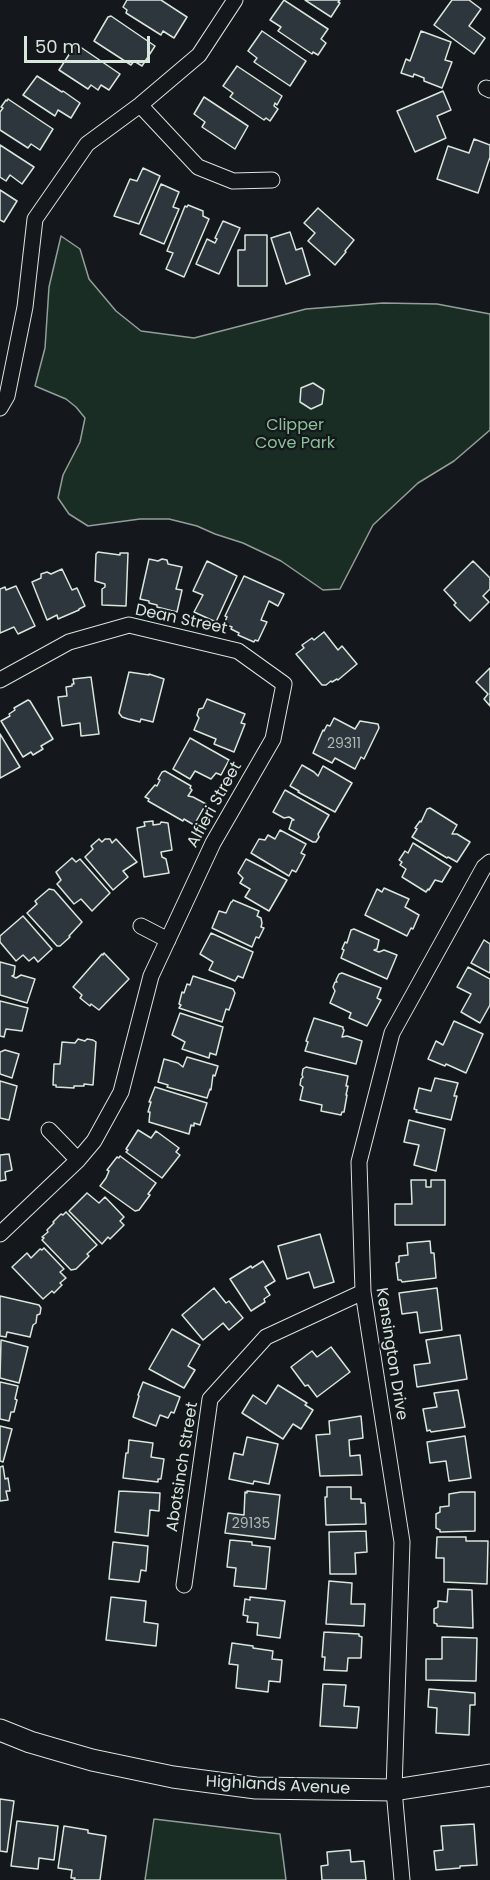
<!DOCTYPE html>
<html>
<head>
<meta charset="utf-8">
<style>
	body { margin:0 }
	#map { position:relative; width:490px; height:1880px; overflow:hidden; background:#14181c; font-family:Poppins,sans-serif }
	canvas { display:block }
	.scale { position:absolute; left:24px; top:36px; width:126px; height:27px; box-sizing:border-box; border:3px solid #d8e6dc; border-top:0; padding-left:8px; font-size:18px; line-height:21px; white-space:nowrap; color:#d8e6dc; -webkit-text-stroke:4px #14181c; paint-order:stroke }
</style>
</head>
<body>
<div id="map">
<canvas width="490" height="1880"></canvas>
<div class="scale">50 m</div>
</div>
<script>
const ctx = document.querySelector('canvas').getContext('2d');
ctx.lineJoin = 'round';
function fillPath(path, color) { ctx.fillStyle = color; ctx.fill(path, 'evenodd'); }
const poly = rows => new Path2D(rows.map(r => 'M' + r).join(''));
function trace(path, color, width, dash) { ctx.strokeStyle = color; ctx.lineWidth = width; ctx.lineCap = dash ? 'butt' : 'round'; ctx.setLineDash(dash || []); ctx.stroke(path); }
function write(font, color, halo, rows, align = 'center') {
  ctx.font = font + ' Poppins,sans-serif'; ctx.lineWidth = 4.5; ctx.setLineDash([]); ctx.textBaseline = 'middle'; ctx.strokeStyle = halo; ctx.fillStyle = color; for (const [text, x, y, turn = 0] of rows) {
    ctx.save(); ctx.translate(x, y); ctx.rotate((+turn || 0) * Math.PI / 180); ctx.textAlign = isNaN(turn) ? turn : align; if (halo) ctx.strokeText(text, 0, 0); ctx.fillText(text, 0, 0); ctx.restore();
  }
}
const green = poly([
	[61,236,80,249,89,279,116,311,141,331,194,338,306,309,383,303,437,304,490,314,490,430,454,461,418,483,373,525,340,589,323,590,281,561,243,543,215,534,197,526,169,519,140,519,88,526,69,514,58,498,63,475,80,442,85,418,76,407,66,399,35,386,45,348,49,287,61,236],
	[154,1819,280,1834,286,1880,145,1880,154,1819]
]);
fillPath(green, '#1a2d24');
trace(green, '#939e99', 1.5);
const building = poly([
	[127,0,161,0,187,17,174,38,163,31,161,35,126,13,127,10,123,7,127,0],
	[284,0,328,29,321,39,326,43,318,55,313,52,312,54,278,31,281,27,270,20,284,0],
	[305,0,340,0,338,2,340,3,331,17,305,0],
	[452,0,469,0,481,9,469,26,485,38,474,54,434,25,452,0],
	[111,16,155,46,142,66,134,61,131,65,94,41,108,17,111,16],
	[262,31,306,61,290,86,254,62,257,58,248,51,262,31],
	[421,31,451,42,445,60,452,62,442,88,424,81,424,78,414,74,413,77,401,73,406,59,410,61,421,31],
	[76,44,120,74,109,90,101,85,98,90,91,85,88,89,59,70,76,44],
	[237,66,282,96,277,105,275,103,274,106,278,109,270,121,266,118,264,120,230,97,233,93,223,86,237,66],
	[37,76,62,92,63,91,80,103,71,118,58,110,55,116,23,95,37,76],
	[443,91,451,110,437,116,446,138,415,152,397,111,443,91],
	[204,97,248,126,235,149,202,127,205,122,194,114,204,97],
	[8,99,53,129,40,150,31,144,28,148,0,130,0,112,3,108,1,107,6,100,7,101,8,99],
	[474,139,490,145,490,157,478,193,437,179,448,146,469,153,474,139],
	[0,145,34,167,22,184,10,175,6,181,0,177,0,145],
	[143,168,160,176,139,224,114,216,130,179,137,181,143,168],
	[161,184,179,192,173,207,179,209,164,244,140,234,161,184],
	[0,190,17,201,4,222,0,220,0,190],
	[188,205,203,211,203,216,209,219,184,277,166,269,173,253,167,251,185,206,187,207,188,205],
	[318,208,354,240,345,251,346,252,335,265,308,241,315,233,304,223,318,208],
	[223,221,240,228,219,274,196,264,207,239,215,243,217,239,215,238,223,221],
	[290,232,296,250,302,248,310,275,286,284,271,238,290,232],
	[245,235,267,235,267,286,238,286,238,250,245,250,245,235],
	[313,383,324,390,322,404,311,409,300,402,301,388,313,383],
	[98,552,120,555,120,553,128,553,126,606,102,605,102,589,105,587,105,584,95,581,96,554,98,552],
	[149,559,158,561,162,559,167,560,168,564,182,567,176,589,182,590,177,612,157,607,157,605,149,603,149,601,140,599,149,559],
	[207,561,237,576,216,622,194,612,203,595,193,591,207,561],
	[473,561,490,578,490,589,483,596,489,602,470,621,454,605,456,603,444,590,473,561],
	[62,569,72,590,77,588,85,606,79,609,79,610,58,619,57,615,47,620,32,582,41,578,41,574,47,572,51,574,62,569],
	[244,576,284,594,278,606,269,601,261,620,267,622,258,641,255,640,254,642,238,635,239,633,231,629,232,627,224,624,227,617,225,616,244,576],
	[16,586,35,626,18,634,14,627,0,633,0,589,5,587,6,590,16,586],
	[324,632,338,650,342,646,357,664,338,680,337,679,332,682,331,681,326,685,322,685,296,654,304,648,302,645,312,638,314,640,324,632],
	[490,668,490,706,484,699,488,694,476,682,490,668],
	[129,672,149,675,149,674,164,679,153,722,141,719,140,722,128,719,122,717,119,713,129,672],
	[91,677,99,734,81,736,80,723,62,726,58,697,67,696,66,687,72,686,72,684,74,684,73,679,91,677],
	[207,699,245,714,241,723,245,724,234,752,214,744,216,739,194,730,199,718,197,715,199,709,203,708,207,699],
	[28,700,30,701,53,739,41,746,43,749,33,755,31,752,23,757,1,721,10,716,9,714,15,710,14,708,28,700],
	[334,718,355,729,360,721,378,724,379,728,364,759,361,757,355,769,335,758,332,763,313,753,323,730,324,731,327,725,330,726,334,718],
	[0,734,20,767,0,778,0,734],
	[190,738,229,760,221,775,216,773,211,779,195,771,190,779,173,769,190,738],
	[302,765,314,772,318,776,323,766,352,783,335,812,298,792,299,791,290,786,302,765],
	[165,771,191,786,190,788,192,790,188,796,193,797,206,804,194,825,184,819,183,821,148,801,149,799,145,797,155,785,157,786,160,780,158,779,162,772,165,771],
	[285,790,329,815,318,834,319,837,316,842,313,842,289,829,292,820,294,820,289,817,284,818,273,812,285,790],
	[430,808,457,825,452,834,457,834,470,842,457,862,448,857,447,858,412,837,417,829,415,828,420,821,421,822,427,809,430,808],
	[153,821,153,825,160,824,161,822,168,823,172,850,161,852,162,857,166,859,169,873,144,877,137,828,145,826,144,822,153,821],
	[280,830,306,844,301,853,305,855,296,872,292,870,289,876,251,853,259,839,265,840,268,835,275,839,280,830],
	[99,839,102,842,105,839,110,839,112,843,116,839,137,862,123,871,128,877,113,890,85,857,93,849,91,846,99,839],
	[413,843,451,867,442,882,435,880,429,890,428,889,426,892,402,877,406,869,400,865,402,862,399,860,405,851,408,853,413,843],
	[72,858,76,862,80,859,110,893,92,911,81,899,74,904,57,884,61,880,56,872,72,858],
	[246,859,287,880,269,911,245,897,250,889,240,883,243,878,238,873,246,859],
	[384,888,409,899,405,907,419,915,413,929,411,928,407,936,365,915,377,889,382,892,384,888],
	[49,889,54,890,82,922,69,936,70,937,60,946,57,946,27,913,37,904,35,901,49,889],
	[233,900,259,911,257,916,261,918,262,923,261,927,264,928,259,938,256,937,252,947,212,928,219,911,226,913,231,902,232,902,233,900],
	[23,916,52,949,38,962,34,957,29,961,23,955,16,961,0,942,0,936,23,916],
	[354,929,379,940,377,949,374,950,379,952,384,950,397,955,387,979,341,958,344,950,342,949,345,942,347,943,351,930,354,929],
	[211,933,253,952,243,978,238,976,235,981,209,970,213,962,200,954,211,933],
	[484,940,490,944,490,973,471,963,484,940],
	[104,953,129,979,99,1010,91,1004,90,1006,80,998,82,995,73,987,102,954,103,955,104,953],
	[0,962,15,966,14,975,12,976,16,978,21,975,35,979,27,1003,0,995,0,962],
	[468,967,490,979,490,1005,480,1023,461,1012,471,994,457,987,468,967],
	[342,973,381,988,377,998,381,1000,367,1026,349,1018,351,1013,330,1003,335,991,333,987,335,982,337,982,336,980,339,974,342,973],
	[193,976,233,989,235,993,229,1010,226,1009,222,1022,179,1008,181,1005,179,1004,182,992,184,993,187,984,190,985,193,976],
	[0,1001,28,1008,22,1031,6,1029,4,1037,0,1036,0,1001],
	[180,1013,223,1027,216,1055,210,1053,209,1058,182,1049,185,1042,172,1035,180,1013],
	[314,1018,343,1027,343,1029,344,1030,342,1037,347,1036,362,1041,356,1064,305,1051,308,1042,306,1041,314,1018],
	[454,1021,483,1034,466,1073,446,1064,445,1066,428,1059,436,1041,443,1045,454,1021],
	[78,1039,85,1041,87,1039,93,1040,96,1042,93,1085,84,1084,84,1086,74,1086,74,1088,56,1087,56,1085,53,1085,54,1064,60,1064,62,1042,75,1043,78,1039],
	[5,1050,19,1054,12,1078,0,1074,0,1052,5,1050],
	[187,1057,218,1066,215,1076,213,1075,211,1090,210,1089,207,1098,167,1087,168,1085,158,1082,164,1059,178,1063,183,1067,187,1057],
	[306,1067,348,1076,346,1086,348,1086,346,1095,347,1095,344,1112,342,1112,341,1115,321,1111,322,1105,300,1100,303,1087,300,1085,301,1079,303,1077,302,1075,303,1069,306,1067],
	[435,1078,458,1083,454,1096,457,1096,451,1120,416,1112,417,1110,414,1109,419,1088,431,1091,435,1078],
	[0,1081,17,1086,9,1120,0,1118,0,1081],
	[155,1087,207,1103,200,1125,194,1123,194,1126,191,1125,189,1134,149,1122,150,1112,148,1112,151,1102,149,1102,155,1087],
	[409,1120,445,1129,436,1171,414,1165,419,1145,404,1142,409,1120],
	[138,1130,151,1138,156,1131,179,1148,176,1152,180,1155,162,1178,126,1152,128,1150,126,1149,138,1130],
	[9,1154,12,1170,5,1172,6,1180,0,1181,0,1155,9,1154],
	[120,1156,156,1183,148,1194,150,1195,139,1210,135,1211,100,1186,106,1178,109,1171,107,1170,117,1157,119,1158,120,1156],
	[411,1180,426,1180,426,1187,431,1187,431,1180,445,1180,445,1225,395,1225,395,1204,412,1204,411,1180],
	[87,1193,99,1203,105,1197,124,1217,120,1221,124,1225,110,1239,108,1237,102,1244,69,1211,87,1193],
	[66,1212,97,1245,87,1254,89,1256,76,1269,71,1270,42,1240,44,1238,42,1237,48,1232,47,1230,54,1223,53,1222,61,1214,63,1215,66,1212],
	[320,1234,334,1282,314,1288,309,1272,287,1279,278,1246,320,1234],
	[430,1241,431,1253,434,1253,436,1278,402,1282,401,1280,398,1280,396,1263,399,1262,399,1256,408,1255,407,1243,430,1241],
	[44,1248,64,1269,60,1272,66,1278,60,1283,62,1285,54,1293,52,1291,43,1299,12,1267,27,1253,31,1258,40,1249,42,1250,44,1248],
	[263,1261,275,1281,265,1287,270,1295,264,1299,265,1302,251,1311,230,1279,251,1266,252,1268,263,1261],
	[214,1288,226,1303,229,1301,243,1318,229,1330,223,1323,203,1340,182,1315,214,1288],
	[437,1288,442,1330,420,1333,417,1312,402,1314,399,1293,437,1288],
	[0,1296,39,1305,41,1308,40,1314,37,1315,36,1323,33,1325,30,1337,7,1332,6,1337,0,1336,0,1296],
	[172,1329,200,1345,188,1366,195,1370,184,1388,149,1369,172,1329],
	[460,1335,467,1379,417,1387,414,1365,430,1363,426,1340,460,1335],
	[1,1340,28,1347,19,1383,0,1378,1,1340],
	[331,1347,350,1372,317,1397,308,1385,305,1386,291,1367,312,1351,317,1357,331,1347],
	[0,1382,18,1386,15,1399,17,1400,14,1412,11,1412,9,1421,0,1419,0,1382],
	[143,1382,180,1397,174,1413,171,1412,168,1418,160,1415,156,1426,133,1417,139,1396,138,1395,143,1382],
	[278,1385,307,1403,305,1405,313,1410,301,1429,293,1424,283,1439,242,1413,253,1395,266,1404,278,1385],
	[458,1390,465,1427,431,1432,430,1430,427,1431,423,1409,437,1407,434,1393,458,1390],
	[361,1416,363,1438,349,1440,350,1456,360,1455,362,1475,320,1476,316,1435,330,1434,329,1421,361,1416],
	[0,1426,12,1429,3,1462,0,1461,0,1426],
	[465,1436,471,1478,449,1481,446,1461,430,1463,427,1442,465,1436],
	[247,1437,278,1444,269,1484,254,1481,253,1484,229,1479,234,1453,243,1455,247,1437],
	[129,1440,153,1443,151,1457,164,1459,161,1479,158,1479,158,1482,123,1478,126,1453,128,1453,129,1440],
	[3,1466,5,1479,8,1478,10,1491,6,1491,8,1500,0,1501,0,1467,3,1466],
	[327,1487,351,1487,351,1499,361,1499,361,1503,365,1503,366,1524,326,1525,325,1497,327,1497,327,1487],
	[119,1491,160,1493,159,1511,150,1510,148,1536,115,1532,119,1491],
	[247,1491,280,1495,275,1539,225,1533,228,1513,244,1515,245,1492,247,1493,247,1491],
	[461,1492,475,1492,475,1531,440,1532,440,1530,436,1528,436,1514,440,1512,440,1507,449,1506,449,1494,461,1492],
	[366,1531,367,1552,355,1553,356,1574,330,1574,329,1532,366,1531],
	[437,1537,466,1537,466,1541,488,1541,487,1584,444,1582,444,1558,436,1558,437,1537],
	[230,1540,252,1542,252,1545,270,1547,266,1589,234,1586,236,1568,227,1567,230,1540],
	[113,1542,148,1546,146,1571,141,1570,139,1582,109,1579,113,1542],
	[329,1581,352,1583,351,1604,365,1604,364,1626,326,1624,329,1581],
	[448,1589,472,1590,473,1628,437,1626,437,1624,434,1623,434,1609,438,1607,438,1601,447,1602,448,1589],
	[111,1597,146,1601,144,1622,158,1624,156,1646,106,1640,111,1597],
	[250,1597,285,1601,280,1638,257,1635,258,1623,247,1622,248,1616,243,1615,245,1599,250,1600,250,1597],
	[324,1632,359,1634,359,1636,362,1637,361,1658,348,1658,347,1671,324,1670,325,1657,322,1657,324,1632],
	[442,1637,477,1638,476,1681,426,1680,426,1659,442,1659,442,1637],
	[232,1643,253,1646,253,1648,273,1651,272,1659,282,1660,280,1682,269,1681,268,1692,236,1688,238,1665,229,1664,232,1643],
	[323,1684,346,1685,344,1706,359,1707,357,1728,320,1726,323,1684],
	[429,1689,475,1693,475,1705,470,1705,469,1735,436,1733,437,1708,428,1707,429,1689],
	[0,1799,14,1801,7,1852,0,1851,0,1799],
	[17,1821,58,1826,54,1860,39,1858,38,1869,11,1866,17,1821],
	[474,1824,477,1865,460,1866,460,1868,436,1870,434,1851,443,1850,441,1826,474,1824],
	[64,1826,88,1830,88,1833,106,1836,100,1880,74,1880,75,1878,71,1878,72,1870,58,1868,64,1826],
	[350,1850,351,1862,364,1861,366,1880,322,1880,321,1866,328,1865,327,1852,350,1850]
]);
fillPath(building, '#2c363c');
trace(building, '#d8e6dc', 1.5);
const minor = poly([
	[486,88,490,90],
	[140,105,198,167,233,181,272,180],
	[0,408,7,396,25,307,35,219,87,144,140,105,199,55,235,0],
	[0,680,69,642,129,625,238,651,284,684,273,739,213,843,151,976,121,1092,94,1141,78,1160,0,1234],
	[141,926,168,940],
	[49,1130,78,1160],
	[184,1585,210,1399,266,1337,363,1292],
	[402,1880,394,1790,402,1542,363,1292,359,1162,392,1033,484,867,490,862]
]);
const secondary = poly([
	[0,1730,30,1742,92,1760,173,1777,256,1788,394,1790,490,1775]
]);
trace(minor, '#d8e6dc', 17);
trace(secondary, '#d8e6dc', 23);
trace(minor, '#14181c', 15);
trace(secondary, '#14181c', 21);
write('14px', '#adbab4', null, [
	["29311",344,744],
	["29135",251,1524]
]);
write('16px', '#8ac095', '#14181c', [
	["Clipper",295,426],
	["Cove Park",295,444]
]);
write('16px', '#d8e6dc', '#14181c', [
	["Dean Street",181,620,12],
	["Alfieri Street",215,805,-61],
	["Kensington Drive",391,1354,81],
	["Abotsinch Street",183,1467,-81],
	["Highlands Avenue",278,1786,3]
]);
</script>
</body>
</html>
